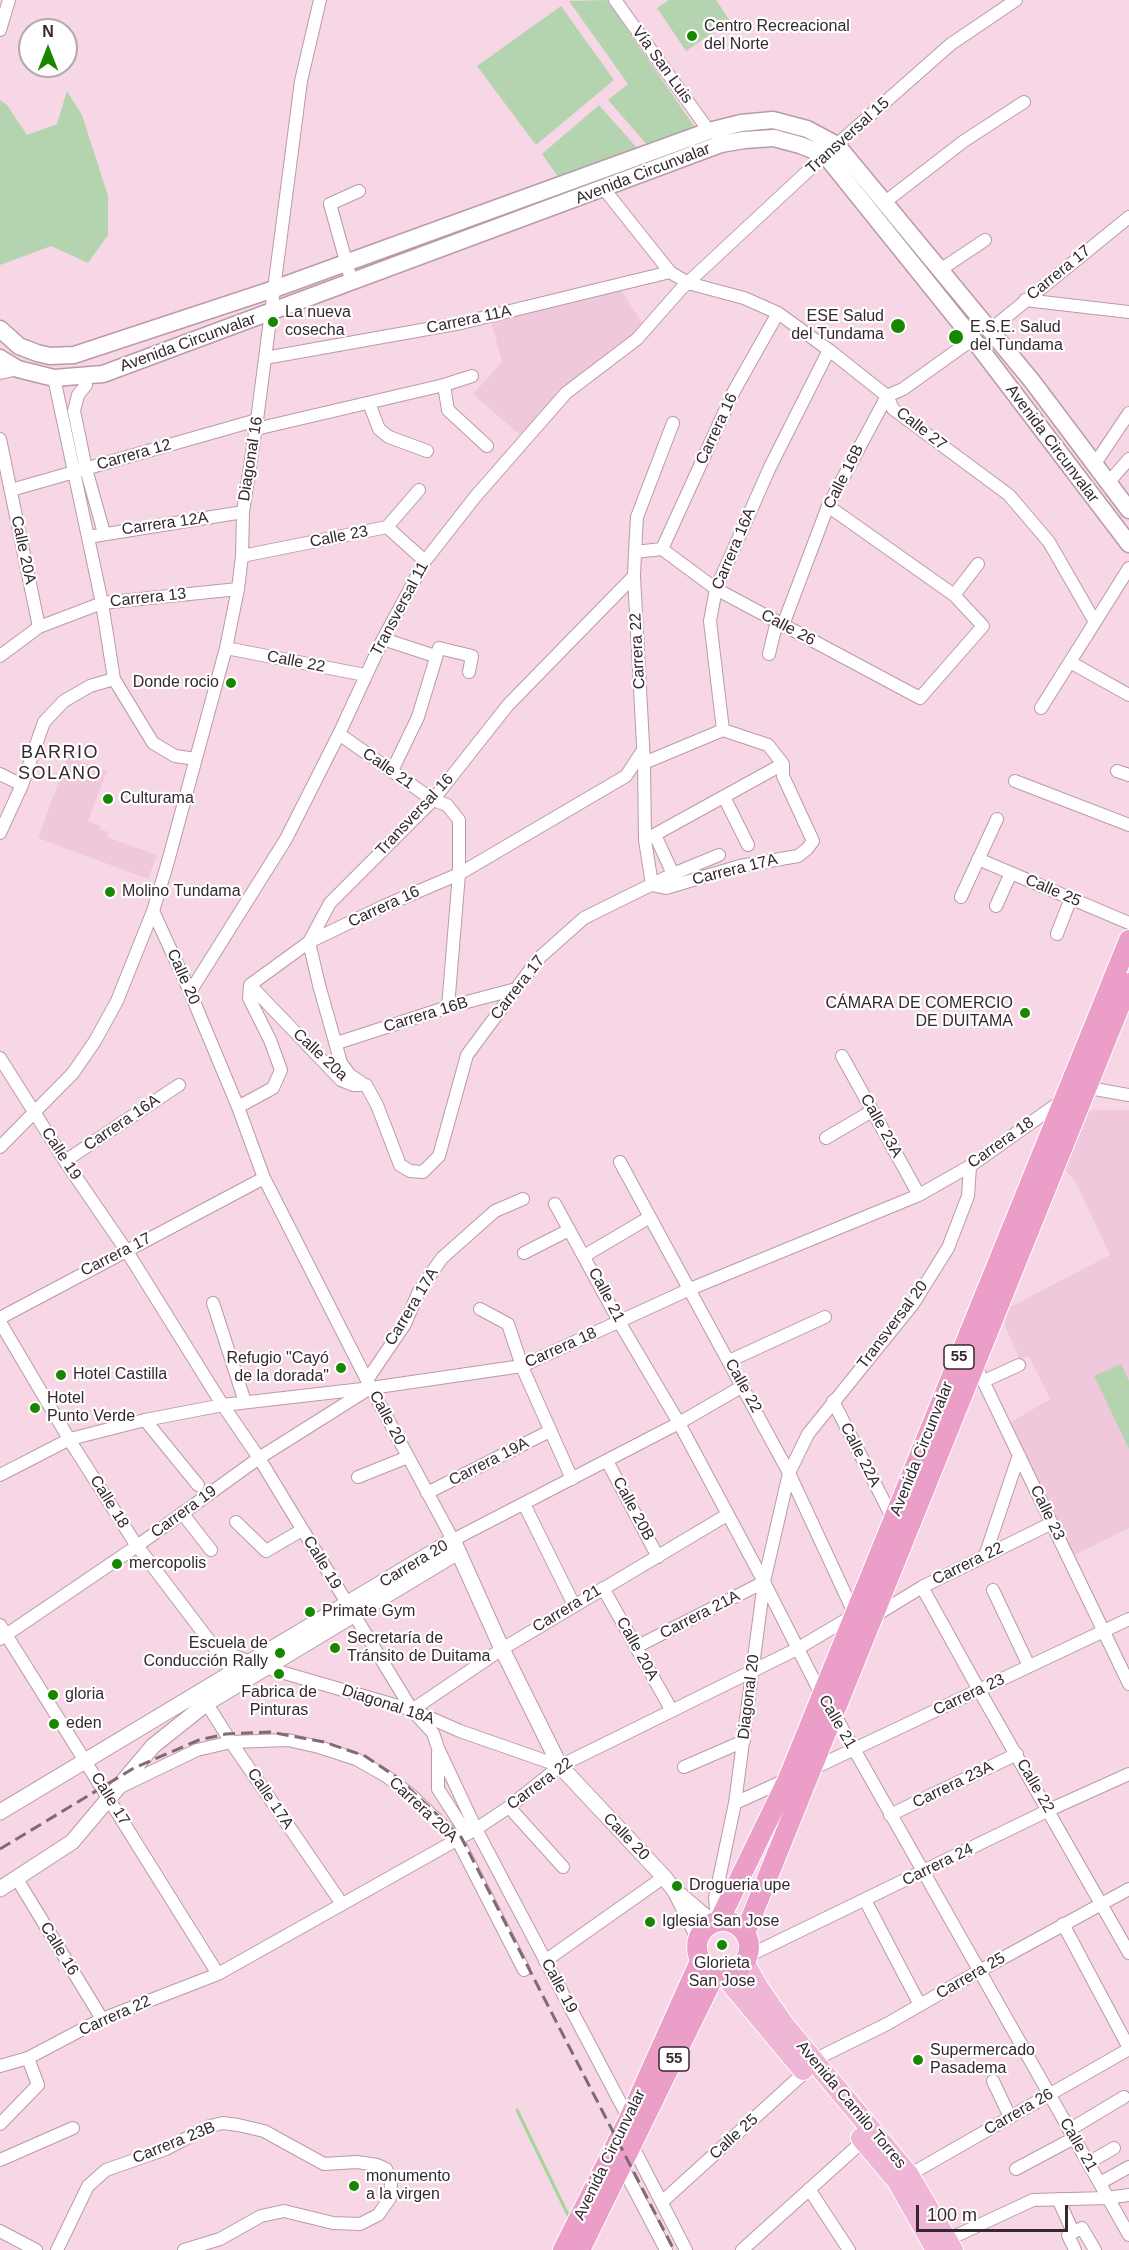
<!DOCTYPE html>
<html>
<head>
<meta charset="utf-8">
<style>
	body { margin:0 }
	#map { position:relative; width:1129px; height:2250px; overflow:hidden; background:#f7d6e6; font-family:Helvetica,sans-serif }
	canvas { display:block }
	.north { position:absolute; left:18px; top:18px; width:60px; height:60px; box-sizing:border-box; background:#fff; border:2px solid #aea9ac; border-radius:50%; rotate:0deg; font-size:16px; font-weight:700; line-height:24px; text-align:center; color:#35282f }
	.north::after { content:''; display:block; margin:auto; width:21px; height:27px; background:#188700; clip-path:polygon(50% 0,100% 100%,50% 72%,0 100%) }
	.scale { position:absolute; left:916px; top:2205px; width:152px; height:27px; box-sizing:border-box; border:3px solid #35282f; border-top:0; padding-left:8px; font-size:18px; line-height:21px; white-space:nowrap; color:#35282f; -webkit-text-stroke:4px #fff; paint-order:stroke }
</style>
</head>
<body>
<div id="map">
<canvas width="1129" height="2250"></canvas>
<div class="north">N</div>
<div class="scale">100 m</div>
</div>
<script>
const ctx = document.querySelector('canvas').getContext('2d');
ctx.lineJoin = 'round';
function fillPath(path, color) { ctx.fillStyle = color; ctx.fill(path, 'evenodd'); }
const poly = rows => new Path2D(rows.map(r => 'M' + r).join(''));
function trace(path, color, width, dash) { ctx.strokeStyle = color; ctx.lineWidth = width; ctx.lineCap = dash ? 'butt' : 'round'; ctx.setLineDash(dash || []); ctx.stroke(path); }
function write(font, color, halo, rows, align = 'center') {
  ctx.font = font + ' Helvetica,sans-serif'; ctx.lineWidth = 4.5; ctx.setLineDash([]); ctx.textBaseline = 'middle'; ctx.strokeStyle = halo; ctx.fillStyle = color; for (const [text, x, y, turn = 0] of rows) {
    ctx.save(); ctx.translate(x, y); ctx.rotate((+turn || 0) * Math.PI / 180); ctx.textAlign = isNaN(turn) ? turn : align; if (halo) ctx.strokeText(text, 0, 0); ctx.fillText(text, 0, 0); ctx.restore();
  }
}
fillPath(poly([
	[620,288,643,325,630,338,563,387,520,435,473,394,502,362,491,321],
	[68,756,107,771,88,821,101,826,100,829,108,832,107,837,157,855,148,879,38,838],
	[1088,1110,1129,1110,1129,1528,1069,1558,1005,1426,1050,1399,1029,1356,1020,1360,1004,1324,1010,1307,1110,1255,1075,1181,1059,1164]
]), '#f0c8dc');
fillPath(poly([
	[607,0,694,126,649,147,608,100,628,84,569,1],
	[669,0,716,0,730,21,686,51,657,8],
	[561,6,614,80,536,145,477,66],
	[67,91,82,115,108,196,108,235,88,263,51,246,0,265,0,100,7,105,27,135,57,124],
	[599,105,638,149,559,178,542,154],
	[1121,1364,1129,1381,1129,1449,1094,1376]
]), '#b4d4af');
trace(poly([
	[517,2110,570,2219]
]), '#a2d69b', 3);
const minor = poly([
	[615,0,709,131],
	[0,30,9,0],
	[604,189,670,272,688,283,744,298,778,313,829,350,887,396,893,409,1009,495,1049,542,1095,622],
	[885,202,964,141,1024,102],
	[940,270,985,240],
	[352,283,330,204,359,191],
	[1025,300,1129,312],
	[990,330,1129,217],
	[265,358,461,323,670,272],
	[0,373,18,369],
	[472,376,444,385,448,410,487,446],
	[54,378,102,603,114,679,153,743,175,756,196,759],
	[86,385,78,395,74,411,86,469,104,533],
	[369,403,379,429,389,437,427,451],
	[673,423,637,517,635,552,634,576,644,763,645,840,652,885,666,888,740,866,798,856,807,849,813,841,783,776,783,764],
	[256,429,444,385],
	[0,439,39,627],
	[1094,465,1129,413],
	[1108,483,1129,459],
	[11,490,257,420],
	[387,527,425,561],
	[387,527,419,490],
	[88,537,243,512],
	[662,549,716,589,920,698,983,626,954,595,828,506],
	[662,549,734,391,778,313],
	[635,552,662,549],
	[242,556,387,527],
	[954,595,978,564],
	[383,639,435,656],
	[226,648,365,675],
	[769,654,775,629,783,625,828,506,887,396,903,389,973,339],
	[0,656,39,627,102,603,238,589],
	[1070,662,1129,695],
	[1041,708,1129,568],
	[339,734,433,800,447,805,459,820,459,874,448,1007],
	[644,763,723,730],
	[783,764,768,745,723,730,710,621,716,589,770,467,829,350],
	[392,771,418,717,439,648,472,656,469,672],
	[1117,771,1129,775],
	[0,774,22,785],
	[1015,781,1129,825],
	[724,797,748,845],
	[0,833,22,785,44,722,64,701,90,686,114,679],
	[655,835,673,874],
	[645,840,783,764],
	[978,859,1129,923],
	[961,897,997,819],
	[996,906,1011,873],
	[153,911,190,992,238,1107,264,1178,371,1388,453,1540,679,1423,743,1386],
	[1057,934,1071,898],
	[250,985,341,1080,353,1085,366,1085,377,1105,400,1165,410,1171,423,1172,439,1156,467,1055,539,958,584,918,673,874,719,855],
	[190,992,286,839,339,734,383,639,425,561,475,497,566,393,637,339,681,289,825,155,951,44,1016,0],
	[337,1043,448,1007,516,989],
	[842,1056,919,1195],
	[0,1058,65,1161,128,1253,220,1401,259,1458,412,1710,433,1733,438,1748,476,1829,629,2119],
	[362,1083,350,1075,341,1063,319,985,309,942,330,903,433,800,508,705,634,576],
	[1083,1087,1129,1095],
	[238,1107,273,1088,281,1070,270,1040,249,998,250,985,309,942,384,906,459,874,626,776,643,750],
	[826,1138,872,1111],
	[0,1147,73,1073,95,1041,117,1001,153,911,167,865,226,648,238,589,242,556,243,512,257,420,301,81,320,0],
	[65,1161,179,1085],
	[620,1162,789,1473,855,1615],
	[555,1204,621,1325,679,1423,764,1582,822,1696,833,1712,1129,2235],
	[524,1253,569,1230],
	[584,1256,650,1217],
	[213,1303,245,1402],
	[480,1309,508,1324,523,1369,572,1479],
	[0,1318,264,1178],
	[0,1322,72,1444,135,1543,233,1672],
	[729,1361,825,1317],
	[974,1362,1129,1684],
	[367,1380,405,1324,419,1291,442,1258,495,1211,523,1199],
	[984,1381,1019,1365],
	[833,1401,894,1521],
	[145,1420,198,1485],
	[607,1461,658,1557],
	[0,1475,70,1439,145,1420,223,1405,371,1388,522,1366,690,1289,919,1195,970,1166,1063,1100],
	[358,1477,408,1457],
	[427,1493,550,1431],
	[524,1504,574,1605],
	[182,1513,211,1550],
	[236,1522,266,1551,302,1530],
	[985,1556,1019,1455],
	[922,1587,979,1690,1129,1953],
	[603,1588,672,1711],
	[993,1590,1029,1666],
	[873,1617,922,1587,1052,1523],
	[0,1625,218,1974],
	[0,1639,137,1546,259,1458,367,1390],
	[636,1647,764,1582],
	[216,1649,267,1668,412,1710,460,1731,560,1766],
	[202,1696,231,1742,342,1904],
	[412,1710,502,1649,727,1515],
	[438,1752,438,1789,467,1834],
	[684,1767,744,1741],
	[810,1770,1129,1619],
	[120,1787,197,1750,231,1742,288,1740,319,1747,356,1759,386,1776,411,1795,457,1839,524,1970],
	[735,1803,788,1779],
	[509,1807,563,1867],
	[890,1815,1017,1754],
	[17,1879,102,2019],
	[865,1900,920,2005],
	[717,1921,715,1898,735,1803,764,1582,789,1473,808,1434,913,1304,948,1248,968,1196,970,1166],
	[1063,1924,1129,2048],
	[748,1956,1049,1810,1129,1774],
	[545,1961,664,1877],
	[812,2061,887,2024,979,1971,1129,1889],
	[0,2066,28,2058,102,2019,218,1974,476,1829,509,1807,560,1766,797,1649,854,1615],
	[993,2081,1010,2117],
	[0,2124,38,2085,28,2058],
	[1069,2130,1124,2097],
	[632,2145,686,2250],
	[0,2160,73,2128],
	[1088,2163,1114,2148],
	[622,2166,666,2250],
	[1016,2169,1074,2138],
	[909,2175,1129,2049],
	[1100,2183,1129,2167],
	[809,2189,849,2250],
	[1058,2199,1073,2232],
	[663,2201,805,2072],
	[0,2231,36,2250],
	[947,2240,1033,2200,1107,2198,1129,2195],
	[57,2250,88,2186,106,2170,166,2149,210,2126,223,2123,238,2125,264,2131,324,2164,357,2162,377,2165,386,2169,391,2182,390,2198,378,2215,360,2224,333,2223,284,2211,261,2216,220,2239,184,2250],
	[742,2250,863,2141],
	[1075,2250,1068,2235,1082,2228,1095,2250]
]);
const tertiary = poly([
	[0,1812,453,1540,502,1649,560,1766,664,1877,675,1891,698,1937],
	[0,1889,72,1842,153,1746,207,1703,458,1552],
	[680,1895,713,1923]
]);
const secondary = poly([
	[0,329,19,346,37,353,50,356,74,355,274,289,709,131,741,123,773,120,807,129,837,145,1032,381,1129,510],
	[0,358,18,369,54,378,103,374,721,144,744,140,774,138,800,145,825,155,973,339,1129,544]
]);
const primary = poly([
	[744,1962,758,1987,785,2026,909,2175,953,2250],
	[722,1973,803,2070],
	[861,2138,897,2181,936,2250]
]);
const trunk = poly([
	'697 1947a26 26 0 1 1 52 0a26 26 0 1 1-52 0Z',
	[719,1921,788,1779,1129,940],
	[745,1933,1129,983],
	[563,2250,629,2119,700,1961],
	[580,2250,716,1972]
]);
trace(minor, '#ba9aaa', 14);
trace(tertiary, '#ba9aaa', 17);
trace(secondary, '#ba9aaa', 19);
trace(primary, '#fff', 22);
trace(trunk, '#fff', 22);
trace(minor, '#fff', 12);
trace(tertiary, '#fff', 15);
trace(secondary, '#fff', 16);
trace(primary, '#f0b6d6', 20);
trace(trunk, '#eb9ec8', 20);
trace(poly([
	[0,1849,134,1768,199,1740,226,1734,270,1732,324,1742,365,1756,398,1778,461,1837,674,2250]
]), '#7f6a75', 3, [12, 6]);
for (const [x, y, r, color] of [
	[692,36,6,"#188700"],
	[273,322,6,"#188700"],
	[898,326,8,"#188700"],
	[956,337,8,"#188700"],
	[231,683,6,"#188700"],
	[108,799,6,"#188700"],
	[110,892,6,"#188700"],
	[1025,1013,6,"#188700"],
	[341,1368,6,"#188700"],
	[61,1375,6,"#188700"],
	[35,1408,6,"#188700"],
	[117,1564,6,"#188700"],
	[310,1612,6,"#188700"],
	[335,1648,6,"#188700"],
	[280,1653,6,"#188700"],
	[279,1674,6,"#188700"],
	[53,1695,6,"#188700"],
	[54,1724,6,"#188700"],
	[677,1886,6,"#188700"],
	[650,1922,6,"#188700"],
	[722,1945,6,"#188700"],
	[918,2060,6,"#188700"],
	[354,2186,6,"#188700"]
]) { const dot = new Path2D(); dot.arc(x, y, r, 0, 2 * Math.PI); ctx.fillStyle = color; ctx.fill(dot); trace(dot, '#fff', 2); }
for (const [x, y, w] of [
	[959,1357,30],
	[674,2059,30]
]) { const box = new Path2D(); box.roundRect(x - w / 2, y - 12, w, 24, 4.5); ctx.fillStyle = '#fff'; ctx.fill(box); trace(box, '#35282f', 1.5); }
write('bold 15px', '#35282f', null, [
	["55",959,1357],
	["55",674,2059]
]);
write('16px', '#35282f', '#fff', [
	["Centro Recreacional",704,27],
	["del Norte",704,45],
	["La nueva",285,313],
	["cosecha",285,331],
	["ESE Salud",884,317,"right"],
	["del Tundama",884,335,"right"],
	["E.S.E. Salud",970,328],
	["del Tundama",970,346],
	["Donde rocio",219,683,"right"],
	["Culturama",120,799],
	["Molino Tundama",122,892],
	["CÁMARA DE COMERCIO",1013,1004,"right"],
	["DE DUITAMA",1013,1022,"right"],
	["Refugio \"Cayó",329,1359,"right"],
	["de la dorada\"",329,1377,"right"],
	["Hotel Castilla",73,1375],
	["Hotel",47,1399],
	["Punto Verde",47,1417],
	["mercopolis",129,1564],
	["Primate Gym",322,1612],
	["Secretaría de",347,1639],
	["Tránsito de Duitama",347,1657],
	["Escuela de",268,1644,"right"],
	["Conducción Rally",268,1662,"right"],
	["Fabrica de",279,1693,"center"],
	["Pinturas",279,1711,"center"],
	["gloria",65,1695],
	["eden",66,1724],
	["Drogueria upe",689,1886],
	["Iglesia San Jose",662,1922],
	["Glorieta",722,1964,"center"],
	["San Jose",722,1982,"center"],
	["Supermercado",930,2051],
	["Pasadema",930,2069],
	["monumento",366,2177],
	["a la virgen",366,2195]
], 'left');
write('16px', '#35282f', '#fff', [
	["Vía San Luis",662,65,54],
	["Transversal 15",848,136,-42],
	["Avenida Circunvalar",643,174,-21],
	["Carrera 17",1059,273,-39],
	["Carrera 11A",469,320,-12],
	["Avenida Circunvalar",188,343,-20],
	["Carrera 16",717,429,-65],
	["Calle 27",921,429,38],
	["Avenida Circunvalar",1052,444,53],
	["Carrera 12",134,455,-16],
	["Diagonal 16",251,459,-81],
	["Calle 16B",844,477,-63],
	["Carrera 12A",165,524,-8],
	["Calle 23",339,537,-11],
	["Carrera 16A",734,549,-67],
	["Calle 20A",23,550,78],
	["Carrera 13",148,598,-6],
	["Transversal 11",400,609,-62],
	["Calle 26",788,628,28],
	["Carrera 22",638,651,-93],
	["Calle 22",296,662,11],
	["Calle 21",388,769,35],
	["Transversal 16",415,815,-47],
	["Carrera 17A",735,870,-14],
	["Calle 25",1053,891,23],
	["Carrera 16",384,907,-25],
	["Calle 20",183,977,66],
	["Carrera 17",518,988,-52],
	["Carrera 16B",426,1015,-17],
	["Calle 20a",320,1055,43],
	["Carrera 16A",122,1123,-34],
	["Calle 23A",881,1126,61],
	["Carrera 18",1001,1143,-35],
	["Calle 19",61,1154,57],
	["Carrera 17",116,1255,-27],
	["Calle 21",606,1295,62],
	["Carrera 17A",412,1307,-59],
	["Transversal 20",893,1325,-53],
	["Carrera 18",561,1348,-24],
	["Calle 22",743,1386,61],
	["Calle 20",387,1418,62],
	["Avenida Circunvalar",922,1449,-68],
	["Calle 22A",860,1455,63],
	["Carrera 19A",489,1462,-27],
	["Calle 18",109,1502,58],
	["Calle 20B",633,1509,62],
	["Carrera 19",184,1512,-36],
	["Calle 23",1047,1513,64],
	["Calle 19",322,1563,59],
	["Carrera 20",414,1564,-31],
	["Carrera 22",968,1564,-26],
	["Carrera 21",567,1609,-31],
	["Carrera 21A",700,1615,-27],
	["Calle 20A",637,1649,61],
	["Carrera 23",969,1695,-25],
	["Diagonal 20",749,1697,-83],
	["Diagonal 18A",388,1705,18],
	["Calle 21",837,1722,60],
	["Carrera 22",540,1784,-36],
	["Carrera 23A",953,1785,-26],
	["Calle 22",1035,1786,60],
	["Calle 17",110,1799,58],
	["Calle 17A",270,1799,56],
	["Carrera 20A",423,1810,43],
	["Calle 20",626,1837,46],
	["Carrera 24",938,1865,-26],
	["Calle 16",59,1949,59],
	["Carrera 25",971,1976,-30],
	["Calle 19",559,1986,62],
	["Carrera 22",115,2016,-24],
	["Avenida Camilo Torres",851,2105,50],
	["Carrera 26",1019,2112,-30],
	["Calle 25",734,2137,-42],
	["Carrera 23B",174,2143,-22],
	["Calle 21",1078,2145,60],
	["Avenida Circunvalar",610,2155,-64]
]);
ctx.letterSpacing = '1.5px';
write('18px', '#35282f', '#fff', [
	["BARRIO",60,753],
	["SOLANO",60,774]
]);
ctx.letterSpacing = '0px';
</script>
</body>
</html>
